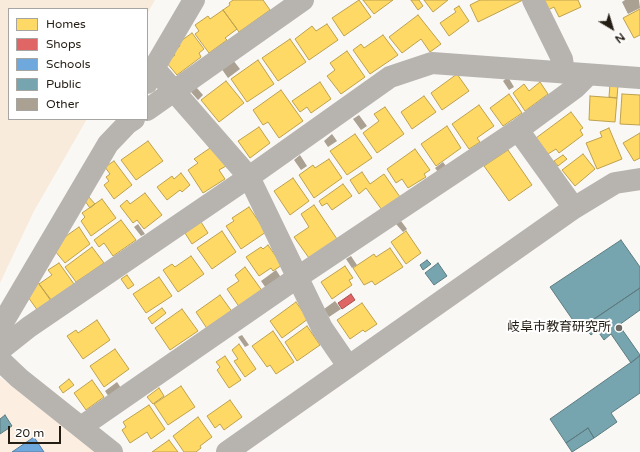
<!DOCTYPE html>
<html>
<head>
<meta charset="utf-8">
<style>
	body { margin:0 }
	#map { position:relative; width:640px; height:452px; overflow:hidden; background:#faf8f5; font-family:"Varela Round",sans-serif }
	canvas { display:block }
	.legend { position:absolute; left:8px; top:8px; width:140px; height:112px; box-sizing:border-box; background:#fff; border:1px solid #a7a5a1; margin:0; padding:5px 7px; list-style:none; font-size:12px; color:#241d14 }
	.legend li { display:flex; align-items:center; gap:8px; height:20px }
	.legend b { width:20px; border:1px solid #a7a5a1 }
	.north { position:absolute; left:592px; top:8px; width:40px; height:40px; -webkit-text-stroke:3px #fff; paint-order:stroke; rotate:142deg; font-size:11px; font-weight:700; line-height:16px; text-align:center; color:#241d14 }
	.north::after { content:''; display:block; margin:auto; width:14px; height:18px; background:#241d14; clip-path:polygon(50% 0,100% 100%,50% 72%,0 100%) }
	.scale { position:absolute; left:8px; top:426px; width:53px; height:18px; box-sizing:border-box; border:2px solid #241d14; border-top:0; padding-left:5px; font-size:12px; line-height:14px; white-space:nowrap; color:#241d14; -webkit-text-stroke:3px #fff; paint-order:stroke }
</style>
</head>
<body>
<div id="map">
<canvas width="640" height="452"></canvas>
<ul class="legend">
<li><b style="height:11px;background:#ffd966"></b>Homes</li>
<li><b style="height:11px;background:#e06666"></b>Shops</li>
<li><b style="height:11px;background:#6fa8dc"></b>Schools</li>
<li><b style="height:11px;background:#76a5af"></b>Public</li>
<li><b style="height:11px;background:#aba193"></b>Other</li>
</ul>
<div class="north">N</div>
<div class="scale">20 m</div>
</div>
<script>
const ctx = document.querySelector('canvas').getContext('2d');
ctx.lineJoin = 'round';
function fillPath(path, color) { ctx.fillStyle = color; ctx.fill(path, 'evenodd'); }
const poly = rows => new Path2D(rows.map(r => 'M' + r).join(''));
function trace(path, color, width, dash) { ctx.strokeStyle = color; ctx.lineWidth = width; ctx.lineCap = dash ? 'butt' : 'round'; ctx.setLineDash(dash || []); ctx.stroke(path); }
function write(font, color, halo, rows, align = 'center') {
  ctx.font = font + ' "Varela Round","Noto Sans JP",sans-serif'; ctx.lineWidth = 4; ctx.setLineDash([]); ctx.textBaseline = 'middle'; ctx.strokeStyle = halo; ctx.fillStyle = color; for (const [text, x, y, turn = 0] of rows) {
    ctx.save(); ctx.translate(x, y); ctx.rotate((+turn || 0) * Math.PI / 180); ctx.textAlign = isNaN(turn) ? turn : align; if (halo) ctx.strokeText(text, 0, 0); ctx.fillText(text, 0, 0); ctx.restore();
  }
}
fillPath(poly([
	[0,377,96,452,0,452]
]), '#fcefe1');
fillPath(poly([
	[0,0,155,0,147,14,147,9,9,9,9,119,87,119,34,211,0,283]
]), '#f9ebdb');
const homes = poly([
	[233,0,263,0,270,10,239,32,223,10,230,5,229,3,233,0],
	[359,0,371,17,344,36,332,18,359,0],
	[363,0,393,0,374,14,363,0],
	[411,0,419,0,423,6,418,10,411,0],
	[424,0,448,0,433,12,424,0],
	[480,0,523,0,478,22,470,5,480,0],
	[543,0,578,0,581,7,559,17,554,7,548,10,543,0],
	[459,6,469,21,449,36,440,23,456,12,454,9,459,6],
	[640,9,640,35,634,38,623,18,640,9],
	[223,10,237,29,225,38,227,40,209,53,195,34,199,31,195,25,208,16,210,19,223,10],
	[418,15,441,44,430,52,421,39,402,53,389,37,418,15],
	[327,24,338,40,309,60,295,39,312,26,316,31,327,24],
	[192,33,204,49,199,53,201,57,177,75,166,62,175,55,173,52,180,46,178,43,192,33],
	[383,35,398,55,370,74,353,50,361,44,364,48,383,35],
	[290,39,306,62,278,81,262,58,290,39],
	[347,51,365,77,341,94,327,76,335,70,330,63,347,51],
	[258,60,274,84,247,102,231,79,258,60],
	[457,74,469,91,442,110,431,93,457,74],
	[226,81,244,103,219,122,201,100,226,81],
	[320,82,331,99,311,113,307,107,300,112,292,101,320,82],
	[540,82,548,94,525,111,513,93,524,84,529,91,540,82],
	[610,84,618,85,617,98,609,97,610,84],
	[281,90,303,121,279,138,268,122,263,125,253,110,281,90],
	[509,94,522,113,503,126,490,108,509,94],
	[622,94,640,95,640,125,620,124,622,94],
	[424,96,436,112,412,129,401,112,424,96],
	[590,96,617,98,615,122,589,120,590,96],
	[479,105,494,126,477,138,480,142,469,149,452,124,479,105],
	[385,107,404,134,377,153,363,133,379,121,374,114,385,107],
	[571,112,583,128,580,130,583,135,559,153,556,149,548,154,536,138,571,112],
	[447,126,461,148,436,166,421,144,447,126],
	[259,127,270,143,250,158,238,141,259,127],
	[609,128,622,159,597,169,586,143,602,137,600,132,609,128],
	[640,133,640,158,634,161,623,143,640,133],
	[355,134,372,158,347,175,330,151,355,134],
	[148,141,163,161,136,180,121,160,148,141],
	[213,146,226,166,219,170,225,179,203,193,188,170,198,163,194,159,213,146],
	[415,149,430,170,424,174,426,177,408,188,402,179,396,183,387,169,415,149],
	[508,150,532,185,509,201,484,166,508,150],
	[583,154,595,169,575,186,562,170,583,154],
	[563,155,567,159,558,166,554,161,563,155],
	[329,159,342,178,314,198,299,175,313,165,315,168,329,159],
	[114,161,132,185,114,199,104,185,109,181,106,177,110,174,105,167,114,161],
	[362,172,370,184,384,174,400,197,382,210,366,188,359,194,350,180,362,172],
	[181,173,190,185,182,192,180,190,167,200,157,187,172,176,174,179,181,173],
	[293,178,309,201,290,215,274,191,293,178],
	[343,184,352,196,332,210,327,203,322,206,319,201,343,184],
	[145,193,162,215,144,229,137,220,133,223,120,206,127,200,130,204,145,193],
	[88,196,95,204,90,208,85,201,88,196],
	[102,199,116,218,91,236,81,221,85,217,82,213,102,199],
	[314,205,337,239,309,258,294,237,309,227,301,214,314,205],
	[249,207,266,232,241,249,226,226,234,221,232,218,249,207],
	[121,220,136,240,113,256,104,243,99,247,94,240,121,220],
	[201,222,208,233,192,244,185,233,201,222],
	[79,227,90,244,65,263,55,251,66,236,79,227],
	[222,231,236,252,212,269,197,248,222,231],
	[406,231,421,253,406,264,391,242,406,231],
	[268,245,282,265,273,271,271,268,259,276,246,257,261,247,263,249,268,245],
	[92,247,104,263,76,282,65,267,92,247],
	[390,248,403,267,375,285,372,281,364,285,353,268,374,254,376,257,390,248],
	[191,256,204,274,178,292,163,270,172,264,175,267,191,256],
	[59,263,74,284,52,301,39,284,52,275,48,270,59,263],
	[345,266,353,278,349,280,352,285,332,299,321,282,345,266],
	[245,267,263,292,240,308,227,289,239,281,235,275,245,267],
	[127,275,134,285,128,289,121,279,127,275],
	[159,277,172,296,146,313,133,294,159,277],
	[37,281,51,301,38,311,28,297,37,281],
	[220,295,233,313,208,330,196,312,220,295],
	[296,302,308,319,282,338,270,321,296,302],
	[362,303,377,324,365,332,363,330,350,339,337,320,362,303],
	[162,308,166,313,152,324,148,318,162,308],
	[182,309,198,331,170,350,155,328,182,309],
	[97,320,110,340,83,359,67,336,76,330,78,333,97,320],
	[307,326,320,345,297,361,285,342,307,326],
	[273,331,294,362,276,374,270,365,267,367,252,346,273,331],
	[239,344,256,369,245,377,234,361,238,359,232,350,239,344],
	[115,349,129,369,104,387,90,366,115,349],
	[225,356,241,380,229,388,217,370,220,367,216,362,225,356],
	[69,379,74,385,63,393,59,387,69,379],
	[92,380,104,397,86,410,74,393,92,380],
	[181,386,195,407,168,425,154,404,181,386],
	[159,388,164,396,153,404,147,397,159,388],
	[230,400,242,417,224,430,220,424,215,428,207,416,230,400],
	[149,405,165,429,151,439,147,432,130,443,122,430,126,427,123,422,149,405],
	[198,417,212,437,200,446,201,448,196,452,184,452,173,436,198,417],
	[169,440,178,452,152,452,169,440]
]);
fillPath(homes, '#ffd966');
trace(homes, '#bda14d', 1);
const shops = poly([
	[351,294,355,300,342,309,338,303,351,294]
]);
fillPath(shops, '#e06666');
trace(shops, '#a8504d', 1);
const schools = poly([
	[34,437,44,452,12,452,34,437]
]);
fillPath(schools, '#6fa8dc');
trace(schools, '#587ea0', 1);
const public = poly([
	[621,240,640,267,640,288,579,329,550,287,621,240],
	[427,260,431,264,423,270,420,265,427,260],
	[438,263,447,276,434,285,425,273,438,263],
	[640,288,640,310,619,325,640,355,631,363,611,334,604,340,597,330,591,335,584,326,640,288],
	[640,356,640,393,611,413,617,422,594,438,588,428,566,443,550,419,640,356],
	[5,415,12,426,0,434,0,419,5,415],
	[588,428,594,438,572,452,566,443,588,428]
]);
fillPath(public, '#76a5af');
trace(public, '#5d7c80', 1);
fillPath(poly([
	[625,0,639,0,640,8,628,14,622,2],
	[233,60,240,69,228,78,221,68],
	[508,77,514,87,509,90,503,81],
	[196,87,203,95,198,100,191,92],
	[359,115,367,126,361,130,353,119],
	[332,134,337,141,328,147,324,141],
	[300,155,307,166,301,170,294,160],
	[443,162,446,166,438,172,435,168],
	[401,221,407,229,403,232,396,224],
	[138,224,145,234,141,236,134,227],
	[351,256,357,265,352,268,346,259],
	[276,270,282,279,268,291,261,281],
	[335,301,341,309,329,317,324,309],
	[242,335,249,345,245,347,238,337],
	[117,382,123,391,111,400,105,391]
]), '#aba193');
trace(poly([
	[533,0,562,59,564,73],
	[154,68,249,177,322,328,348,366],
	[147,83,154,68,194,0],
	[147,110,303,0],
	[518,130,574,208],
	[0,331,2,324,108,144,128,123,134,119],
	[0,350,29,327,249,177,390,77,432,63,640,78],
	[0,360,19,378,112,452],
	[81,427,298,277,518,130,575,88,588,75],
	[227,452,574,208,615,183,640,179]
]), '#b7b4b0', 22);
for (const [x, y, r, color] of [
	[619,328,4,"#6f6a63"]
]) { const dot = new Path2D(); dot.arc(x, y, r, 0, 2 * Math.PI); ctx.fillStyle = color; ctx.fill(dot); trace(dot, '#fff', 1.5); }
write('13px', '#241d14', '#fff', [
	["岐阜市教育研究所",611,328]
], 'right');
</script>
</body>
</html>
